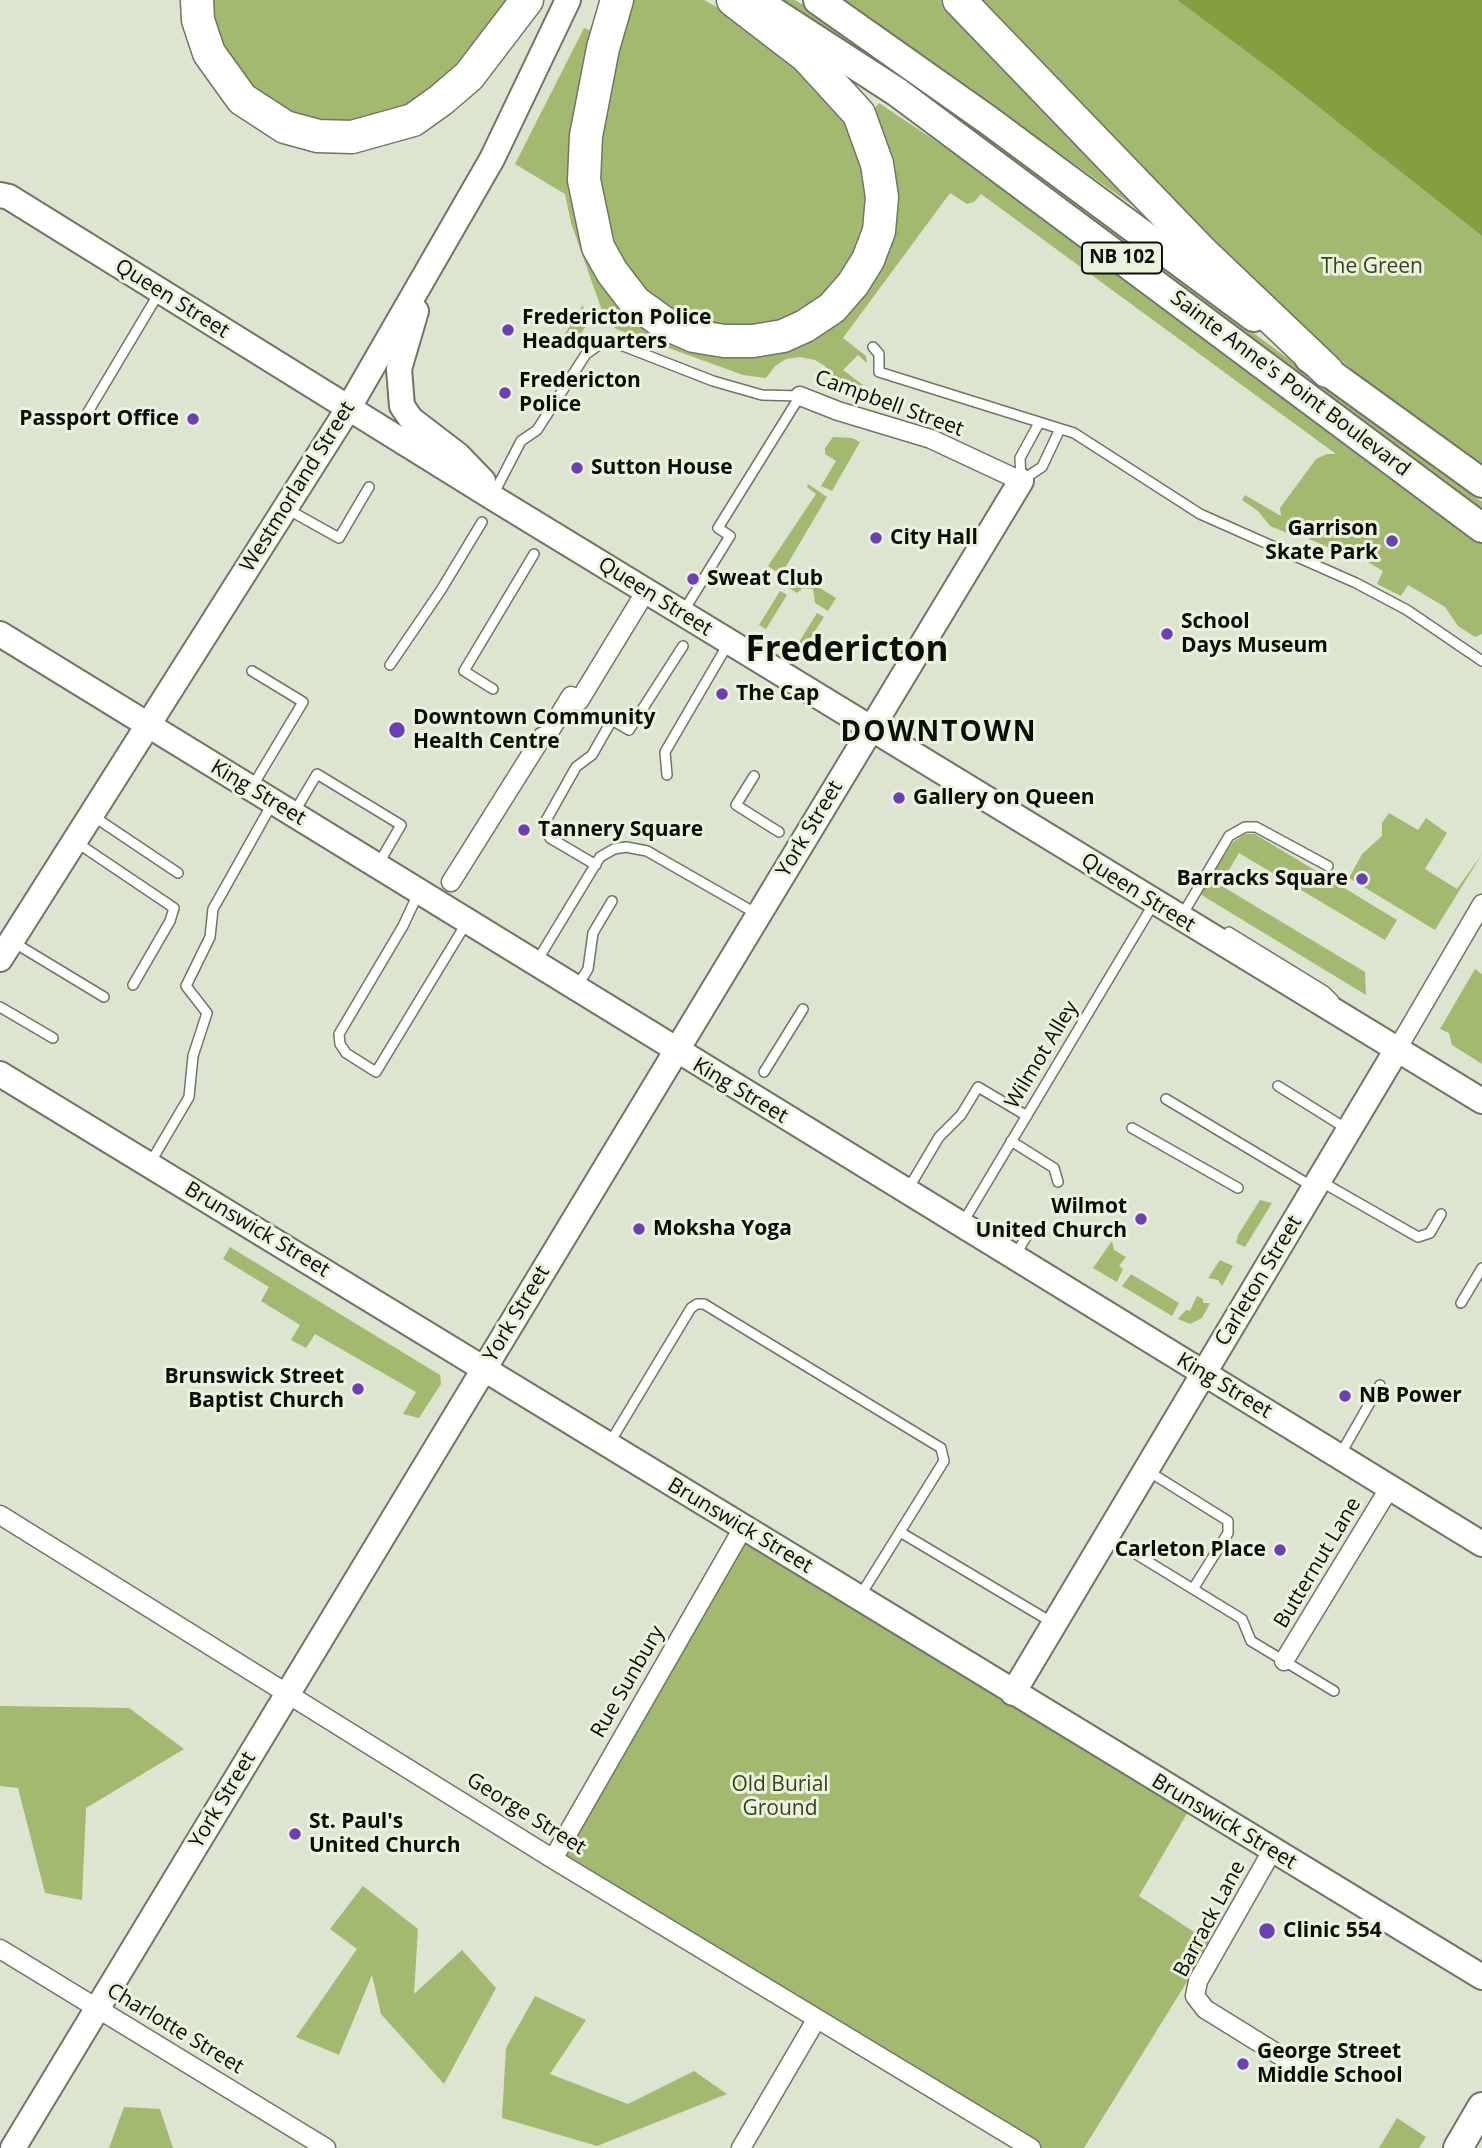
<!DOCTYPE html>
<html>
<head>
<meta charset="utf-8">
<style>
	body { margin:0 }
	canvas { display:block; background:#dde4d0 }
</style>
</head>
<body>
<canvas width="1482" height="2148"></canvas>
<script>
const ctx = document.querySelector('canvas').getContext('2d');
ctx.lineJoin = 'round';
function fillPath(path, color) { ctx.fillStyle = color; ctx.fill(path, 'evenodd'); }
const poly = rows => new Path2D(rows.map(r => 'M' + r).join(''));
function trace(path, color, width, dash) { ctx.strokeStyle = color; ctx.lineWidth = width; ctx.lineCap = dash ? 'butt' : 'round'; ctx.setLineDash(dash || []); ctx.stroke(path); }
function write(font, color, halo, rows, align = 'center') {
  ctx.font = font + ' "Open Sans",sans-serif'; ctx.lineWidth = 6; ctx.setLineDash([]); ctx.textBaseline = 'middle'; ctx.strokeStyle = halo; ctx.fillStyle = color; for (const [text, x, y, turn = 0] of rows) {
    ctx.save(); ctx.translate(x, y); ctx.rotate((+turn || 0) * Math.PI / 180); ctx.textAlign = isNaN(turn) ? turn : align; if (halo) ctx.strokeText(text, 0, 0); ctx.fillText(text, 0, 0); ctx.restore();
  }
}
fillPath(poly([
	[208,0,515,0,503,23,412,109,374,121,306,122,272,108,225,61],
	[630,0,704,0,762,33,832,95,864,154,869,222,859,253,825,298,771,328,713,330,648,301,613,251,596,169,607,78,614,79,617,49],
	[782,0,795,0,848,33,1482,502,1482,509,897,77],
	[843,0,945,0,1143,213,932,62],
	[975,0,1177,0,1274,72,1482,236,1482,468,1373,387,1243,279,1071,92],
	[584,28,597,33,598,270,711,350,865,287,870,114,879,103,955,154,1482,542,1482,634,1475,637,1458,626,1445,607,1408,585,1401,596,1377,584,1383,571,1348,550,1344,554,1309,539,1312,532,1301,527,1295,536,1270,526,1258,511,1242,500,1245,495,1281,516,1280,508,1316,459,1327,454,1336,454,981,194,974,202,967,204,950,193,843,338,866,356,867,363,858,355,843,370,863,385,860,395,876,402,874,408,848,395,825,366,815,360,800,357,786,359,775,366,766,378,743,375,616,329,605,319,571,223,565,194,515,164],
	[583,305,587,325,574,343,561,340],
	[833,437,852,438,860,442,832,491,821,486,836,461,825,454,825,448],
	[808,484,827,497,781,575,768,566,816,494,807,487],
	[793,571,836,598,828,611,815,603,813,589,803,588,797,593,784,585],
	[780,591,787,595,766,629,759,625],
	[817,613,824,617,802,651,796,647],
	[1389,813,1418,830,1426,818,1447,833,1425,869,1457,889,1482,854,1435,930,1349,878,1362,854,1382,836,1382,823],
	[1245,834,1255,834,1397,920,1385,940,1239,853,1220,885,1365,972,1366,995,1200,894,1233,842],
	[1475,969,1482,974,1482,1064,1452,1045,1449,1033,1440,1029],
	[1260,1200,1272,1203,1245,1247,1236,1243,1238,1235],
	[1112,1241,1114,1250,1126,1257,1119,1266,1123,1269,1117,1282,1093,1268],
	[230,1247,440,1375,441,1384,419,1418,403,1414,416,1392,409,1388,315,1334,306,1348,291,1340,300,1325,261,1301,269,1287,223,1259],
	[1220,1260,1233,1266,1222,1286,1218,1280,1208,1278],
	[1131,1274,1179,1303,1172,1316,1122,1286],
	[1197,1296,1203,1299,1203,1303,1210,1303,1202,1318,1190,1324,1178,1319,1186,1310,1190,1311],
	[743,1528,1193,1803,1139,1896,1211,1943,1084,2148,1031,2148,553,1859],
	[0,1706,129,1708,184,1749,86,1808,82,1900,45,1893,18,1788,0,1786],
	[363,1886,418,1929,414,1994,462,1950,496,1988,444,2084,381,2014,372,1975,339,2055,296,2037,357,1949,330,1929],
	[535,1996,586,2020,550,2074,628,2104,694,2071,727,2094,597,2146,502,2118,506,2048],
	[124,2107,160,2109,173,2148,109,2148],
	[1397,2118,1426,2137,1419,2148,1379,2148]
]), '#a3b96f');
fillPath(poly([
	[1177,0,1482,0,1482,236,1274,72]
]), '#849e40');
const lane = poly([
	[873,347,879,354,879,372,1074,433,1200,514,1356,583,1407,610,1482,661],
	[85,417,159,293],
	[1021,480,1020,458,1039,423],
	[1022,480,1042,467,1060,429],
	[492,497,521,441,537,430,586,354,603,342,613,342,713,381,762,395,800,396],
	[287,509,339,538,369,487],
	[683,612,730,536,718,528,800,396],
	[390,665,441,590,482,522],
	[252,671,303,702,252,787],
	[493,689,464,671,534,554],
	[667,775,665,752,728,644],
	[754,776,736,805,779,832],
	[295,811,317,774,401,825,379,863],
	[93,816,178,873],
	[76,842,174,908,170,921,133,985],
	[596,865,550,838,544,824,576,767,592,755,612,720,629,730,683,646],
	[419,892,403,926,339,1034,340,1044,346,1053,376,1072,467,922],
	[1181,917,1229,836,1245,827,1256,827,1328,866],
	[1229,932,1325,991,1334,1000],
	[13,942,104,997],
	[537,961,600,857,614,849,626,847,647,851,757,914],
	[577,986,588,969,593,933,612,901],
	[0,1007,53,1038],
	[764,1072,803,1009],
	[1278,1086,1347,1129],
	[1166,1099,1313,1187],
	[1132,1128,1238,1188],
	[1011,1141,1054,1168,1058,1182],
	[149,1165,189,1097,193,1056,207,1013,186,986,210,937,213,909,272,804],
	[1320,1181,1418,1237,1430,1233,1441,1214],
	[907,1191,939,1137,961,1115,978,1087,1027,1116],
	[962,1224,1154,903],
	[1015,1256,1029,1232],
	[1461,1303,1482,1268],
	[609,1444,691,1308,697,1304,704,1304,941,1448,944,1461,860,1596],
	[1340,1455,1380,1385],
	[1148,1471,1228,1521,1228,1533,1193,1589],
	[900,1532,1053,1623],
	[1108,1537,1242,1619,1251,1641,1334,1691]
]);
const street = poly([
	[800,396,838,411,931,439,1021,481],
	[451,882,542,737,548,734,571,696,579,701,646,591],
	[1396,1051,1482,904],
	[0,1515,553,1859,1031,2148],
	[1284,1661,1390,1487],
	[1272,1851,1198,1981,1195,1996,1205,2009,1310,2074],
	[553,1859,743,1528],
	[0,1949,326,2148],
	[741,2148,816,2020]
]);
const secondary = poly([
	[0,195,9,197,492,497,1482,1101],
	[416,311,399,369,402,406,411,419,458,455,483,481],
	[0,634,1482,1544],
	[0,959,348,409,492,159,568,0],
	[0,1074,1482,1977],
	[1013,1693,1396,1051],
	[13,2148,1021,481]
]);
const primary = poly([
	[755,0,897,92,1482,528],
	[818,0,988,120,1254,317],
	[1309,358,1482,483],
	[1458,2148,1482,2107]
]);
const highway = poly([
	[197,0,198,20,209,53,242,99,285,127,318,136,352,137,413,120,441,100,469,76,527,0],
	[617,0,603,48,586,136,584,180,598,247,612,272,635,302,664,323,694,336,724,341,753,341,783,336,805,326,832,308,853,284,868,260,879,231,882,197,877,164,859,114,806,56,733,0],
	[959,0,1202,252,1327,371]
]);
trace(lane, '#707664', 12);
trace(street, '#707664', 21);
trace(secondary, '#707664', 28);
trace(primary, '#707664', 32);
trace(highway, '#707664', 35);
trace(lane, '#fff', 9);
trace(street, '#fff', 18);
trace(secondary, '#fff', 24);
trace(primary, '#fff', 28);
trace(highway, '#fff', 32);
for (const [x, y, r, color] of [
	[508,330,7,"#6d3fb6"],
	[505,393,7,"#6d3fb6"],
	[193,419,7,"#6d3fb6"],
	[577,468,7,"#6d3fb6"],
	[876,538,7,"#6d3fb6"],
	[1392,541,7,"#6d3fb6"],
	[693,579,7,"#6d3fb6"],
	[1167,634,7,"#6d3fb6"],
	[722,694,7,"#6d3fb6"],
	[397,730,9,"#6d3fb6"],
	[899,798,7,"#6d3fb6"],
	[524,830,7,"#6d3fb6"],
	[1362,879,7,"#6d3fb6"],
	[1141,1219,7,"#6d3fb6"],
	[639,1229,7,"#6d3fb6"],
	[358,1389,7,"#6d3fb6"],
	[1345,1396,7,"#6d3fb6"],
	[1280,1550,7,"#6d3fb6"],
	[295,1834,7,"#6d3fb6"],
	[1267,1931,9,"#6d3fb6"],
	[1243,2064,7,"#6d3fb6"]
]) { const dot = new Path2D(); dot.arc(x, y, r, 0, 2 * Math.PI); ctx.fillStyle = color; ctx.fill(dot); trace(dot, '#ebf2dd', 2.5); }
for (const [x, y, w] of [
	[1122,258,80]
]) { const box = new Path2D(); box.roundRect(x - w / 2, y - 15.5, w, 31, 5); ctx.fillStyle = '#ebf2dd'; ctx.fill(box); trace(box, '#0b0d07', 2); }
write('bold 19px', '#0b0d07', null, [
	["NB 102",1122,258]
]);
write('21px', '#37421b', '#ebf2dd', [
	["The Green",1372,267],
	["Old Burial",780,1785],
	["Ground",780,1809]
]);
write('21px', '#0b0d07', '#ebf2dd', [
	["Queen Street",172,299,32],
	["Sainte Anne's Point Boulevard",1290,384,37],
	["Campbell Street",889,404,20],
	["Westmorland Street",298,487,-58],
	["Queen Street",655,597,32],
	["King Street",258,793,31],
	["York Street",810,829,-59],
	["Queen Street",1138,893,32],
	["Wilmot Alley",1042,1055,-59],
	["King Street",740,1091,31],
	["Brunswick Street",257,1230,31],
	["Carleton Street",1259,1281,-59],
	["York Street",517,1314,-59],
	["King Street",1224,1386,31],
	["Brunswick Street",740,1526,31],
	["Butternut Lane",1318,1563,-59],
	["Rue Sunbury",628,1682,-60],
	["York Street",223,1800,-59],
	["George Street",526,1814,32],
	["Brunswick Street",1224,1822,31],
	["Barrack Lane",1210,1919,-62],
	["Charlotte Street",175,2029,31]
]);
write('bold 21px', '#0b0d07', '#ebf2dd', [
	["Fredericton Police",522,318],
	["Headquarters",522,342],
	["Fredericton",519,381],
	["Police",519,405],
	["Passport Office",179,419,"right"],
	["Sutton House",591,468],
	["Garrison",1378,529,"right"],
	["Skate Park",1378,553,"right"],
	["City Hall",890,538],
	["Sweat Club",707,579],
	["School",1181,622],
	["Days Museum",1181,646],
	["The Cap",736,694],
	["Downtown Community",413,718],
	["Health Centre",413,742],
	["Gallery on Queen",913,798],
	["Tannery Square",538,830],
	["Barracks Square",1348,879,"right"],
	["Wilmot",1127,1207,"right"],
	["United Church",1127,1231,"right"],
	["Moksha Yoga",653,1229],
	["Brunswick Street",344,1377,"right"],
	["Baptist Church",344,1401,"right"],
	["NB Power",1359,1396],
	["Carleton Place",1266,1550,"right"],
	["St. Paul's",309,1822],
	["United Church",309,1846],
	["Clinic 554",1283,1931],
	["George Street",1257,2052],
	["Middle School",1257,2076]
], 'left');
ctx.letterSpacing = '2px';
write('bold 28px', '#0b0d07', '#ebf2dd', [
	["DOWNTOWN",939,733]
]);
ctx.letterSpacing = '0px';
write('bold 35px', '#0b0d07', '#ebf2dd', [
	["Fredericton",847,651]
]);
</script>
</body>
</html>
